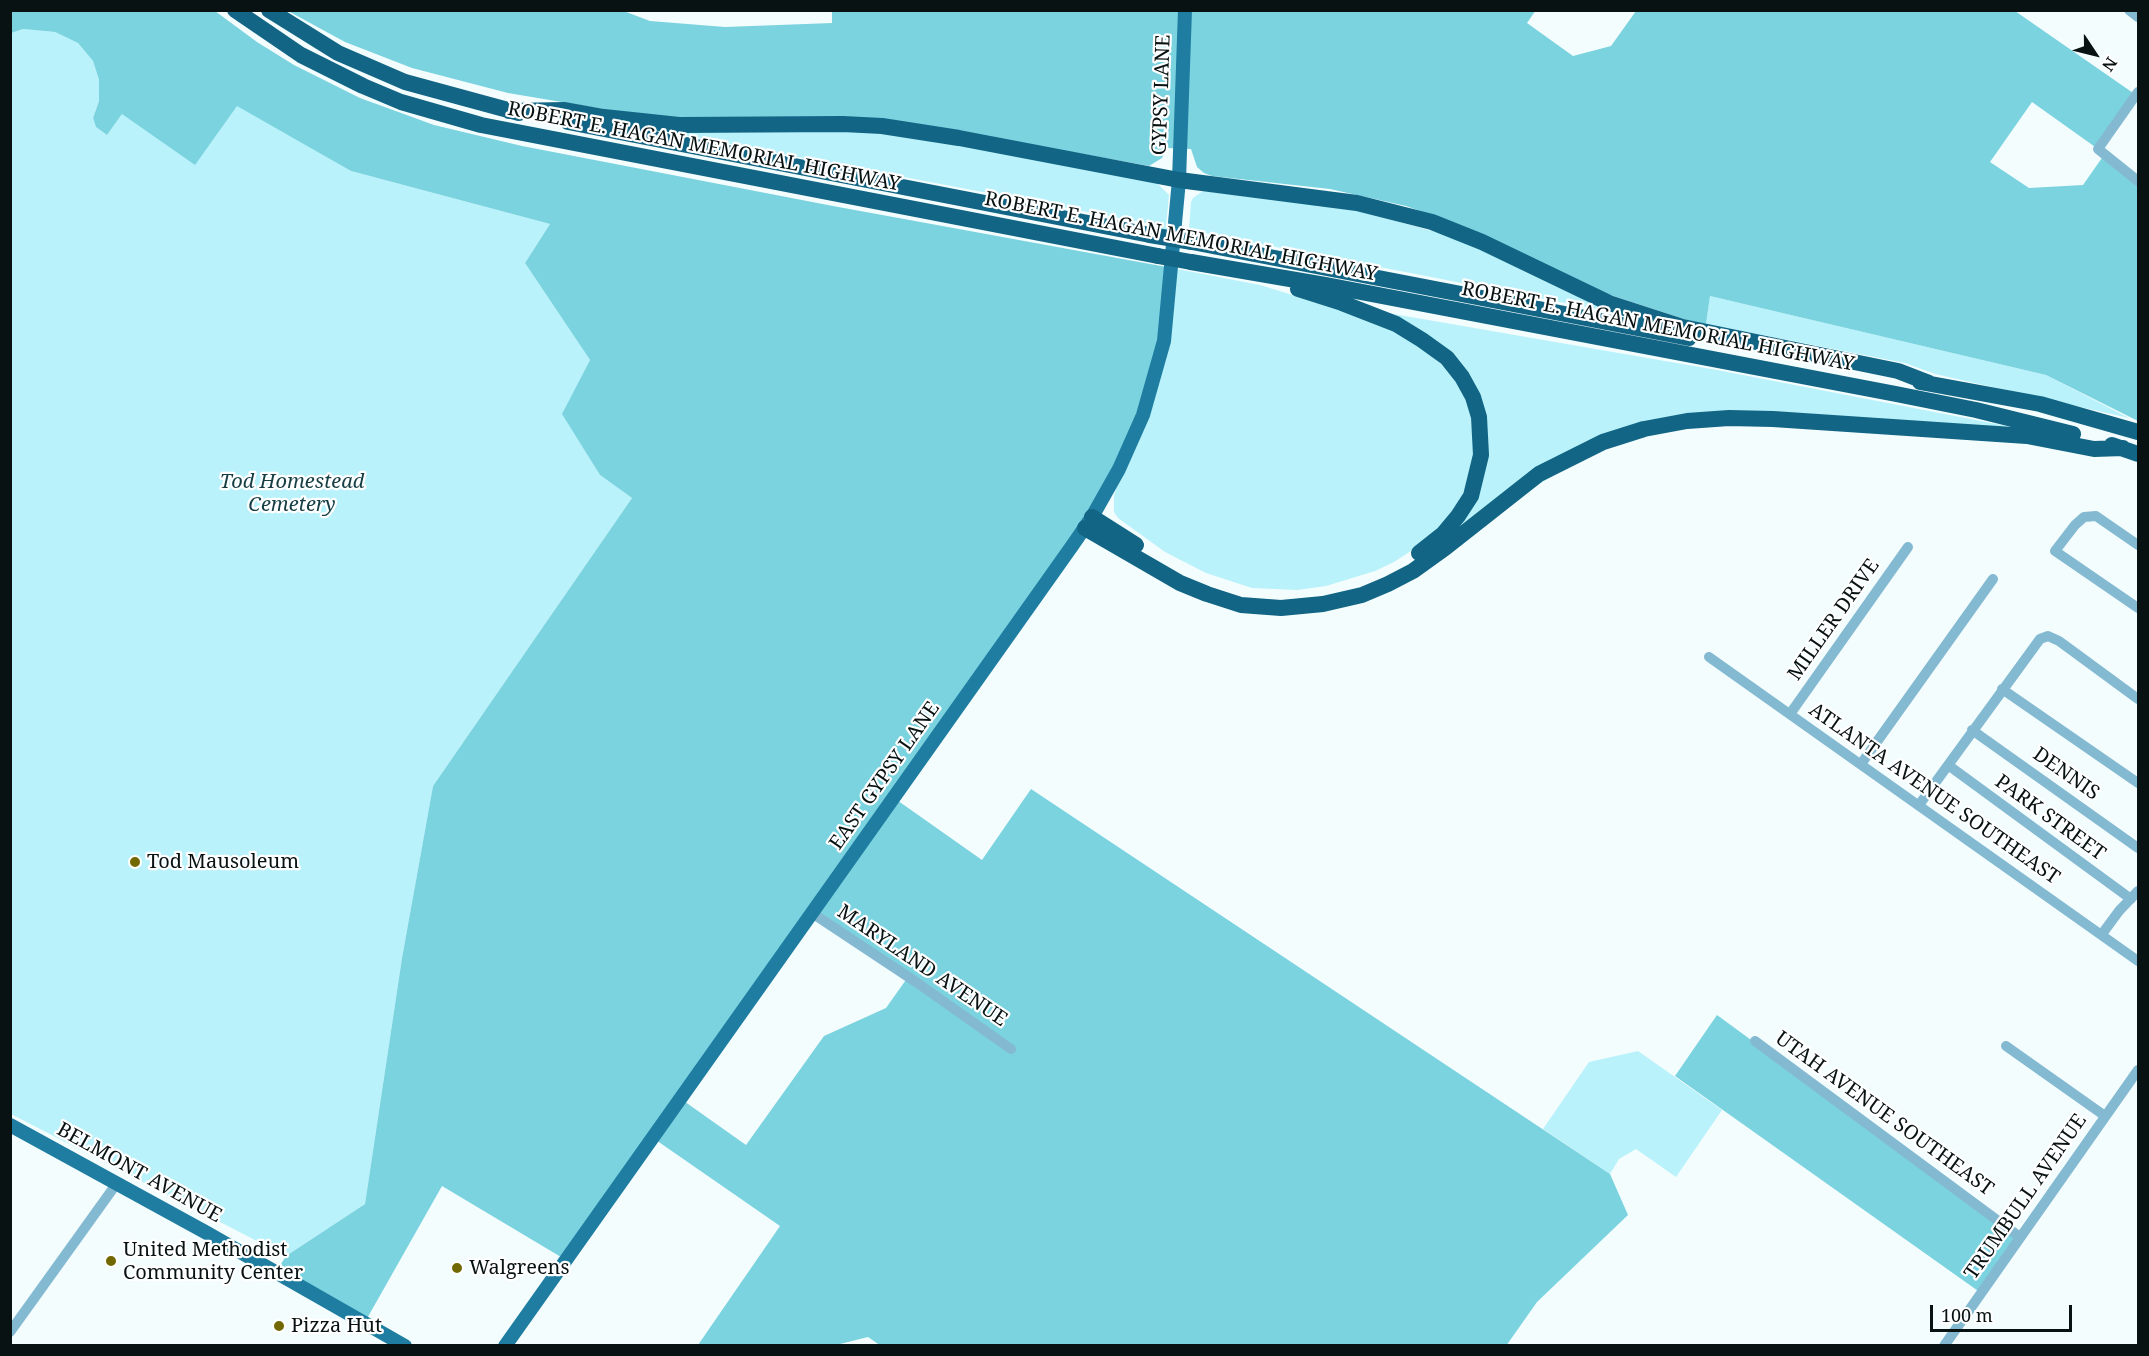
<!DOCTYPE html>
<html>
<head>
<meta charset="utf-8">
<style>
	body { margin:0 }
	#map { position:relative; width:2149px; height:1356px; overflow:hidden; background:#f3fdfe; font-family:"Noto Serif",serif }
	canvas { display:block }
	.frame { position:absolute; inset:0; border:12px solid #091213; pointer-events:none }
	.north { position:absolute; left:2065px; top:24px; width:60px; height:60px; -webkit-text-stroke:4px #fff; paint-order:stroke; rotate:125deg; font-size:16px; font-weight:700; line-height:24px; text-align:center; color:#091213 }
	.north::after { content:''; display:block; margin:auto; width:21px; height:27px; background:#091213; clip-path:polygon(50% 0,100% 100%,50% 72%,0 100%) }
	.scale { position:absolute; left:1930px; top:1305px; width:142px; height:27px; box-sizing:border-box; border:3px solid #091213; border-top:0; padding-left:8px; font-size:18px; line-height:21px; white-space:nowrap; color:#091213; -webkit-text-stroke:4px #fff; paint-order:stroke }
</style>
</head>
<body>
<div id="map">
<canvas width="2149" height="1356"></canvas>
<div class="frame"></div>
<div class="north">N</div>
<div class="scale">100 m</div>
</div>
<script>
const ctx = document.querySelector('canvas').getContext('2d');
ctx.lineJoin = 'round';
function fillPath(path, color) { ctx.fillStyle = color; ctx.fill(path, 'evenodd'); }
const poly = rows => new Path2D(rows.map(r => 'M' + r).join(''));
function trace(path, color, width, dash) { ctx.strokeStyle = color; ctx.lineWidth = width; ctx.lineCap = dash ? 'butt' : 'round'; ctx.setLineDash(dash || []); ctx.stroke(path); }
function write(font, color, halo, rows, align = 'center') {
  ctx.font = font + ' "Noto Serif",serif'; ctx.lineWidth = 4.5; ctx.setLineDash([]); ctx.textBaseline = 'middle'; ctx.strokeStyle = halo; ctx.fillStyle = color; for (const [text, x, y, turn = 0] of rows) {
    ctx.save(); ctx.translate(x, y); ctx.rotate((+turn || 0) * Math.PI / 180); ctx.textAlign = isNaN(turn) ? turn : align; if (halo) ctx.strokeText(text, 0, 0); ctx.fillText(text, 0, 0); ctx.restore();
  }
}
fillPath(poly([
	[23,29,55,32,78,43,93,61,99,80,99,101,93,118,96,127,107,135,122,114,237,105,351,171,550,224,525,263,590,360,563,414,600,475,632,498,433,786,402,958,365,1204,286,1256,11,1114,10,33],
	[668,129,880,131,1156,182,1169,195,1166,226,1189,230,1191,202,1193,198,1203,191,1319,204,1318,207,1320,205,1356,210,1454,237,1607,307,1606,311,1194,231,1192,242,1150,235,1151,224,667,132],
	[1172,268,1260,285,1354,314,1399,332,1448,369,1461,387,1470,410,1475,456,1463,496,1438,530,1420,545,1394,562,1375,571,1326,586,1297,590,1252,588,1206,573,1165,552,1118,518,1114,512,1114,496],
	[1710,296,2046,375,2129,418,1935,374,1905,363,1706,324],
	[1382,312,1717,370,2007,426,2007,430,1758,414,1635,428,1460,530,1457,526,1476,495,1477,393],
	[1638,1051,1722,1110,1676,1177,1636,1149,1619,1159,1610,1174,1543,1129,1589,1062]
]), '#b9f2fa');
fillPath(poly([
	[621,10,650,21,725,27,832,23,832,10,1536,10,1527,23,1573,56,1611,46,1636,11,2015,11,2136,95,2098,149,2032,102,1990,162,2029,188,2083,185,2104,155,2138,181,2138,421,2046,375,1710,296,1706,324,1687,320,1607,294,1437,217,1406,206,1330,189,1212,176,1204,173,1197,167,1191,149,1167,148,1162,158,1149,166,961,132,645,116,508,93,412,68,345,42,288,11],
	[11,11,215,11,257,42,294,65,360,98,434,125,522,146,833,206,1172,268,1164,341,1119,469,894,798,982,860,1031,789,1610,1174,1628,1215,1537,1302,1506,1346,881,1346,868,1337,836,1345,698,1345,780,1226,653,1138,566,1260,442,1186,365,1322,276,1272,286,1256,365,1204,402,958,433,786,632,498,600,475,562,414,590,360,525,263,550,224,351,171,237,106,195,165,122,114,107,135,96,127,93,118,99,101,99,80,93,61,78,43,55,32,23,29,11,33],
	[812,913,908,977,886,1008,824,1036,746,1145,681,1099],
	[1717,1015,2020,1237,1981,1293,1675,1076]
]), '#7bd3e0');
trace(poly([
	[2129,10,2138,17],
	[2138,92,2098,149,2138,181],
	[2138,545,2096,516,2084,517,2075,525,2055,551,2138,608],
	[1709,657,2138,961],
	[2002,689,2138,783],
	[1790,714,1908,547],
	[1972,730,2138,848],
	[1861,764,1993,579],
	[1948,765,2131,899],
	[1919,805,2040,639,2048,636,2059,641,2138,699],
	[812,913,916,982,1011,1049],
	[2102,934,2119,911,2138,891],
	[1755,1041,2020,1237],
	[2006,1046,2105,1116],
	[10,1332,117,1183],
	[1944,1346,2138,1070]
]), '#84b9d2', 10);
trace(poly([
	[10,1125,207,1233,405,1346],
	[505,1346,1072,546,1092,517,1119,469,1143,415,1164,341,1179,180,1185,10]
]), '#1e7da0', 14);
trace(poly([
	[235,10,301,55,363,86,401,102,481,125,1158,256],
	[269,10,338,53,405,82,519,113],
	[509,111,565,110,604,117,679,125,843,124,882,126,959,138,1179,180,1357,203,1432,222,1482,242,1609,303,1683,327,1898,371,1929,383],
	[568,122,1150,235],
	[1192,242,1689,338],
	[1191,262,1325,285,1896,394,1976,410,2073,434],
	[1298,289,1342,303,1396,324,1422,340,1447,358,1462,377,1473,397,1479,417,1481,455,1471,496,1458,516,1443,534,1419,553],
	[1920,382,2040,404,2138,432],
	[2112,445,2138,454],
	[1092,517,1136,545],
	[1085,528,1180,583,1207,594,1241,605,1281,608,1323,604,1362,595,1388,584,1413,571,1445,548,1539,474,1603,442,1644,429,1687,421,1729,418,1773,419,2027,436,2094,449,2123,448]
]), '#126584', 16);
trace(poly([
	[1150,235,1192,242],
	[1158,256,1191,262]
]), '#126584', 16);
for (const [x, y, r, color] of [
	[135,862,6,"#716800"],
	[111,1261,6,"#716800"],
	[457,1268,6,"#716800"],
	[279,1326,6,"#716800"]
]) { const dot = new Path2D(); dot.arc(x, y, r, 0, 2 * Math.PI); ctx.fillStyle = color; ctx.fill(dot); trace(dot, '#fff', 2); }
write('20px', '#091213', '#fff', [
	["GYPSY LANE",1162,95,-88],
	["ROBERT E. HAGAN MEMORIAL HIGHWAY",704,147,11],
	["ROBERT E. HAGAN MEMORIAL HIGHWAY",1181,237,11],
	["ROBERT E. HAGAN MEMORIAL HIGHWAY",1658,327,11],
	["MILLER DRIVE",1834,620,-55],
	["DENNIS",2066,774,35],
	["EAST GYPSY LANE",885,776,-55],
	["ATLANTA AVENUE SOUTHEAST",1934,794,35],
	["PARK STREET",2050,818,36],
	["MARYLAND AVENUE",922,966,34],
	["UTAH AVENUE SOUTHEAST",1884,1114,36],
	["BELMONT AVENUE",139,1173,29],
	["TRUMBULL AVENUE",2026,1197,-55]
]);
write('italic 20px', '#163f45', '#fff', [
	["Tod Homestead",292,482],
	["Cemetery",292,505]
]);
write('20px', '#091213', '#fff', [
	["Tod Mausoleum",147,862],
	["United Methodist",123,1250],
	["Community Center",123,1273],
	["Walgreens",469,1268],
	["Pizza Hut",291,1326]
], 'left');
</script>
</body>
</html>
